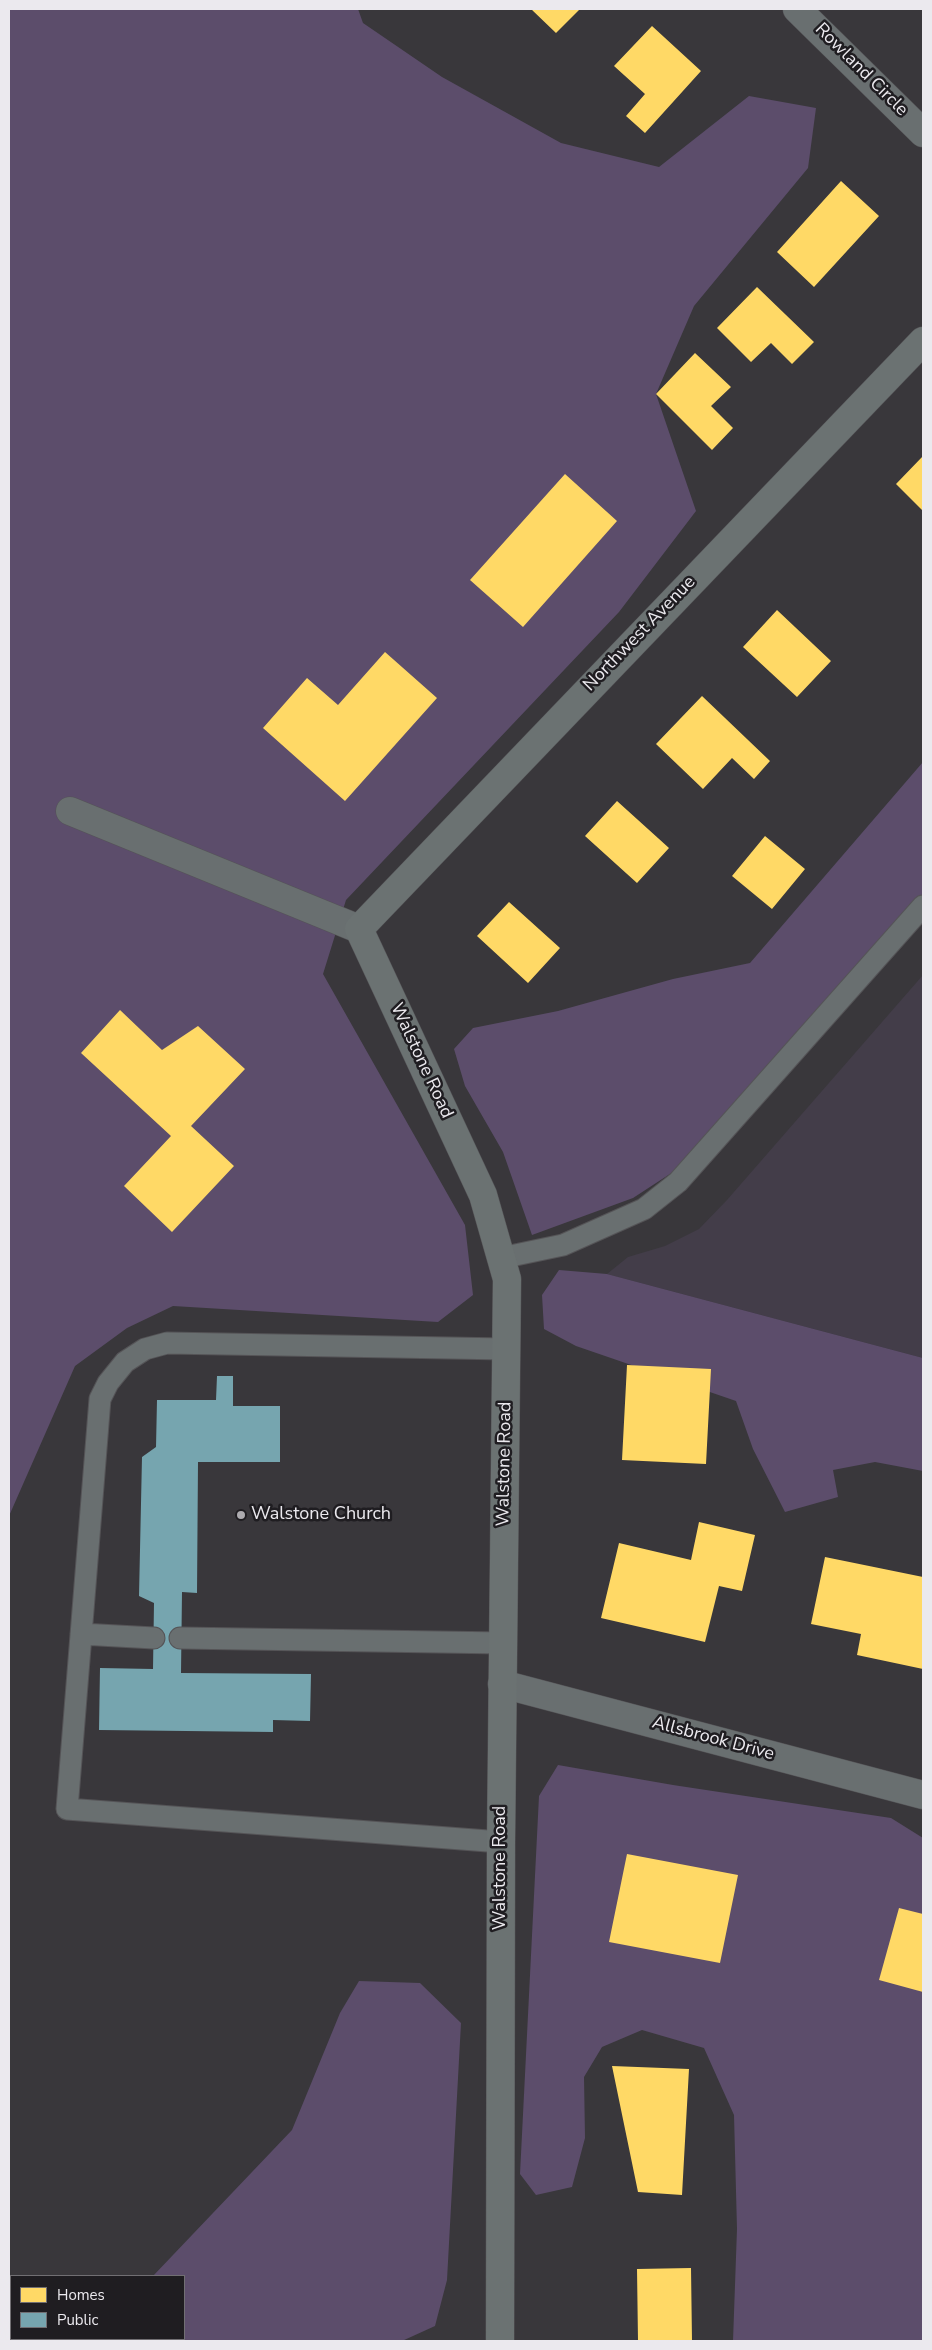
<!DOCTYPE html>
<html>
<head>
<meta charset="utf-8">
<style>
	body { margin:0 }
	#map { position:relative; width:932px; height:2350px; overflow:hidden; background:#39373b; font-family:"Nunito Sans",sans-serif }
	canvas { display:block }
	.frame { position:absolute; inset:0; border:10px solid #ebe9ee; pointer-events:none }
	.legend { position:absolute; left:10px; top:2275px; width:175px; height:65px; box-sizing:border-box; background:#1f1d21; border:1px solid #716f73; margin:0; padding:6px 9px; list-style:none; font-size:15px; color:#ebe9ee }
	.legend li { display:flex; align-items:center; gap:10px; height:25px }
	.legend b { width:25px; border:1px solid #716f73 }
</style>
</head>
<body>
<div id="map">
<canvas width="932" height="2350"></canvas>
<div class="frame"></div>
<ul class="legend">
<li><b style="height:14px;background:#ffd966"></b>Homes</li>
<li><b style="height:14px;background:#76a5af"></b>Public</li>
</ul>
</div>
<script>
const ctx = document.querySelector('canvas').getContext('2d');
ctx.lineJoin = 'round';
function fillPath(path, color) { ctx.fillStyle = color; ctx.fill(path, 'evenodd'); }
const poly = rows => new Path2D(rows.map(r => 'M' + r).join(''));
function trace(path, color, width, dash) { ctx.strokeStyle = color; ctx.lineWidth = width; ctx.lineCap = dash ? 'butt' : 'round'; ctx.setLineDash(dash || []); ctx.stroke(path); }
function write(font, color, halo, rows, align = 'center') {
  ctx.font = font + ' "Nunito Sans",sans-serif'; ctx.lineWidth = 5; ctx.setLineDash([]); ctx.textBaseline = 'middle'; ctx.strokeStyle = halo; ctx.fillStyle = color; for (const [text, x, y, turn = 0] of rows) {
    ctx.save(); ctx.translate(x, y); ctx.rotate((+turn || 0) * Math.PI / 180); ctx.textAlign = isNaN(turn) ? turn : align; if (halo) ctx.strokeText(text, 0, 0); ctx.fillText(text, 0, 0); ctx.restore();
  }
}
fillPath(poly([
	[923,975,923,1358,607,1274,628,1257,665,1246,699,1229,727,1200]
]), '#433d49');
fillPath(poly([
	[9,9,358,9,363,23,442,77,561,143,659,167,749,96,816,108,808,168,694,306,656,394,696,511,619,612,346,900,323,974,465,1225,473,1295,438,1322,173,1306,127,1328,75,1366,9,1516],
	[923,762,923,896,696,1157,633,1198,532,1235,503,1152,465,1086,454,1049,473,1028,558,1011,673,979,750,963],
	[559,1270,607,1274,923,1358,923,1471,875,1462,833,1470,838,1497,785,1512,753,1449,736,1401,576,1346,544,1329,542,1295],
	[558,1765,673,1785,891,1818,923,1838,923,2341,733,2341,737,2229,734,2115,704,2048,642,2030,602,2047,584,2077,585,2138,572,2187,536,2195,520,2174,539,1796],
	[359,1981,420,1983,461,2023,447,2280,435,2326,402,2341,9,2341,9,2307,11,2306,11,2339,184,2339,184,2276,153,2276,292,2130,340,2013]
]), '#5c4d6b');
fillPath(poly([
	[531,9,580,9,556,33],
	[652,26,701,71,645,133,626,116,645,94,614,66],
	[841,181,879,216,814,287,777,252],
	[757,287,814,342,792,364,771,343,751,362,717,328],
	[695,353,731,387,711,406,733,428,712,450,656,394],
	[923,456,923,511,896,484],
	[565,474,617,521,523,627,470,580],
	[777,610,831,661,797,697,743,647],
	[385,652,437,698,345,801,263,728,307,678,338,705],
	[702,696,770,761,754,779,732,758,703,789,656,744],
	[617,801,669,848,637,883,585,836],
	[765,836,805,869,772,909,732,876],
	[509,902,560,948,528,983,477,936],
	[120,1010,162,1050,198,1026,245,1069,191,1126,234,1166,172,1232,124,1186,171,1136,81,1053],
	[627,1365,711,1369,706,1464,622,1460],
	[699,1522,755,1535,742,1591,719,1586,705,1642,601,1618,619,1543,691,1560],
	[825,1557,923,1577,923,1669,857,1655,861,1634,811,1624],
	[627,1854,738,1875,720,1963,609,1942],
	[899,1908,923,1914,923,1992,879,1980],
	[612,2066,689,2069,682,2195,638,2192],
	[691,2268,692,2341,638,2341,637,2269]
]), '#ffd966');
fillPath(poly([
	[217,1376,233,1376,233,1406,280,1406,280,1462,198,1462,197,1593,182,1592,181,1673,311,1674,310,1721,273,1720,273,1732,99,1730,100,1668,153,1669,154,1603,139,1596,142,1457,156,1447,157,1400,216,1400]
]), '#76a5af');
const lane = poly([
	[501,1258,563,1245,644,1209,678,1182,923,906],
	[81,1634,154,1638],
	[180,1638,503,1643],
	[501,1842,67,1809,100,1399,108,1383,125,1362,145,1349,167,1343,506,1349]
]);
const street = poly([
	[797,9,923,133],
	[70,811,359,929],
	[502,1684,923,1795]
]);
const secondary = poly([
	[500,2341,501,1842,507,1279,483,1195,359,929,923,341]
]);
trace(lane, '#555457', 23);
trace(street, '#555457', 29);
trace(secondary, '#555457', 29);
trace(lane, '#696f70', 21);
trace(street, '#696f70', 28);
trace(secondary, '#6b7272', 28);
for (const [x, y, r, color] of [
	[241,1515,5,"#adabaf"]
]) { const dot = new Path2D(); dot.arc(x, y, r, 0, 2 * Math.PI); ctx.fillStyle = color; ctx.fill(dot); trace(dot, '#1f1d21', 2); }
write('18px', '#ebe9ee', '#1f1d21', [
	["Rowland Circle",861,70,45],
	["Northwest Avenue",640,634,-46],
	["Walstone Road",421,1061,65],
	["Walstone Road",505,1464,-89],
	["Allsbrook Drive",713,1739,15],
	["Walstone Road",501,1868,-90]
]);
write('18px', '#ebe9ee', '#1f1d21', [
	["Walstone Church",251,1515]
], 'left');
</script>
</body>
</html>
